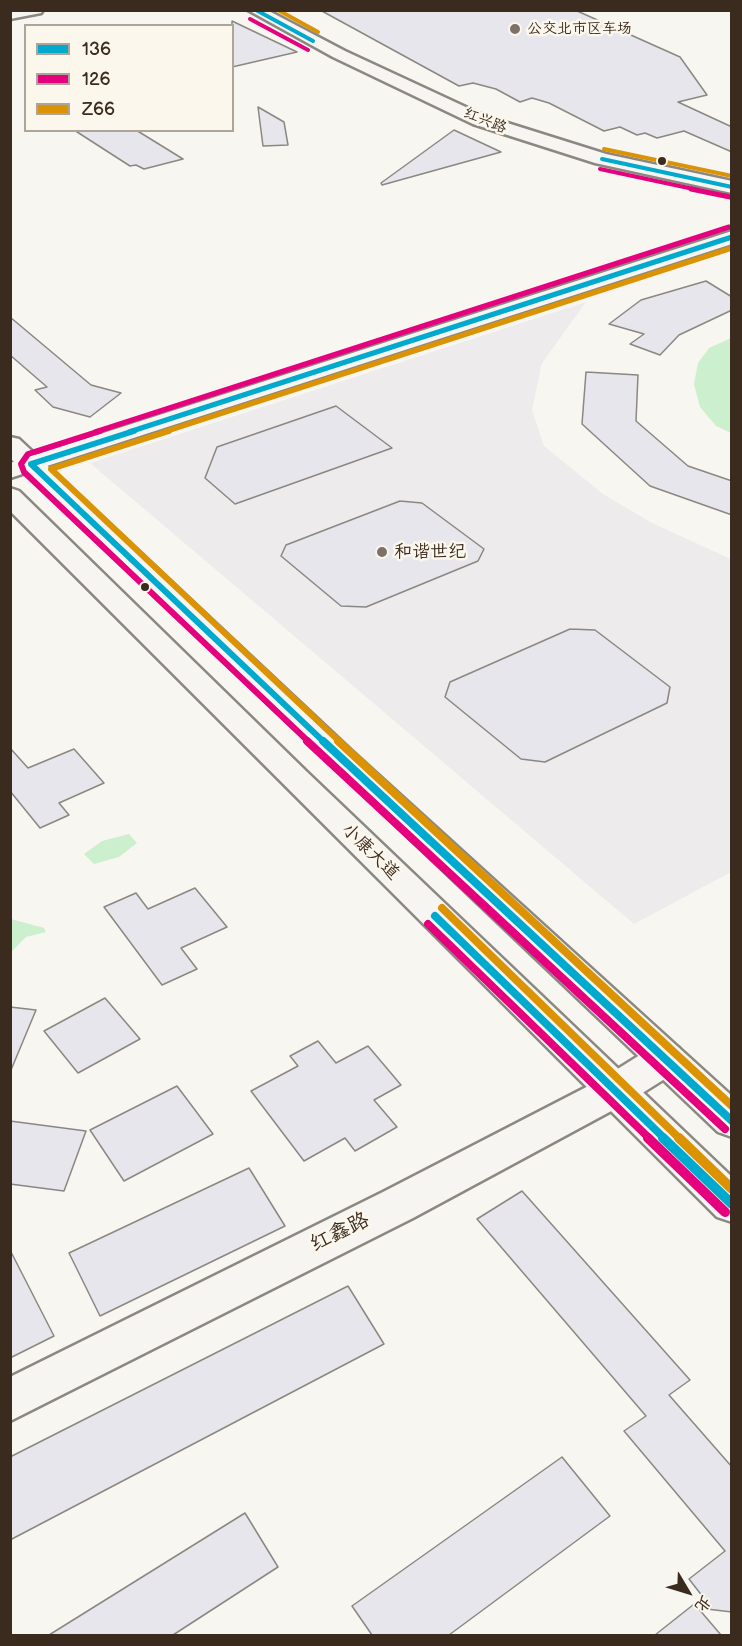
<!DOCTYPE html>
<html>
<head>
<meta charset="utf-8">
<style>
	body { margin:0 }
	#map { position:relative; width:742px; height:1646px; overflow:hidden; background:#f8f6f0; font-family:"Balsamiq Sans","LXGW WenKai TC",sans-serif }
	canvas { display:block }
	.frame { position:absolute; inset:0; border:12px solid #3b2a1e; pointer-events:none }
	.legend { position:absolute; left:24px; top:24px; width:210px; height:108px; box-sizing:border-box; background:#fbf7ec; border:2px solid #aea59a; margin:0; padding:8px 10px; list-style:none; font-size:18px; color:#3b2a1e }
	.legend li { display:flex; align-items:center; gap:12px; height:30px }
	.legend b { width:30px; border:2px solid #aea59a }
	.north { position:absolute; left:658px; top:1562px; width:60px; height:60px; -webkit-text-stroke:4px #fbf7ec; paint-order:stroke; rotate:128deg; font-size:16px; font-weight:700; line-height:24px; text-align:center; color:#3b2a1e }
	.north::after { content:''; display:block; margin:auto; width:21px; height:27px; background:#3b2a1e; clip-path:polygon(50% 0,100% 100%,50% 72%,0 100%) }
</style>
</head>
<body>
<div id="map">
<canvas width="742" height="1646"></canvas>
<div class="frame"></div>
<ul class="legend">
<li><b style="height:8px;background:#00a9ce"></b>136</li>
<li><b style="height:8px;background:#e5007d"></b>126</li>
<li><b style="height:8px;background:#db9304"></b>Z66</li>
</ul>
<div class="north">北</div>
</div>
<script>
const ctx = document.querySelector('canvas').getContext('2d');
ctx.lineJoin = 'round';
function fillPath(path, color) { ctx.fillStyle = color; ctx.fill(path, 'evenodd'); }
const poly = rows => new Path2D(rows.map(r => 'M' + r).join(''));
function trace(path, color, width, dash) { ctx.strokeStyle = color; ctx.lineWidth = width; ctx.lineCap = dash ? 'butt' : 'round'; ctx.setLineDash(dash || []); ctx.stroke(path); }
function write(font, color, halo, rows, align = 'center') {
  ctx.font = font + ' "Balsamiq Sans","LXGW WenKai TC",sans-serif'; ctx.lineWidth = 5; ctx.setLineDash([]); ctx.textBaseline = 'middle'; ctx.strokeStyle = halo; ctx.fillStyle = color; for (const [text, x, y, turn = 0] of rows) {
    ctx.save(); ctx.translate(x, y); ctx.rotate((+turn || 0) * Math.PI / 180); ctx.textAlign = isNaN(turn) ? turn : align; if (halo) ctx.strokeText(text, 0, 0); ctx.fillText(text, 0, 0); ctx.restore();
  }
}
fillPath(poly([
	[586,302,542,363,532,410,544,446,603,494,652,523,731,559,731,872,634,924,90,463]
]), '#eeebec');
fillPath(poly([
	[731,338,731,433,716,426,700,407,694,384,698,363,709,348],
	[129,834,137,843,119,857,94,864,84,854,102,841],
	[11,919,44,928,46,932,26,937,11,952]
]), '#ccefce');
const building = poly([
	[320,10,575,10,680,57,707,95,678,102,732,127,732,152,684,131,657,138,645,133,637,135,620,127,604,131,549,103,532,98,520,102,496,89,473,83,459,86,320,10],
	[232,21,297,52,232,67,232,21],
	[258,107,284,122,288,145,263,146,258,107],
	[74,130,136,130,183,159,144,169,136,165,130,166,74,130],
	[454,130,501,152,382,185,381,183,454,130],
	[706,281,732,297,732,310,679,335,660,355,630,344,644,334,609,324,641,300,706,281],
	[10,317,91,385,121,393,90,417,53,407,35,390,47,387,10,355,10,317],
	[586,372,638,375,636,421,688,466,732,481,732,515,650,486,582,424,586,372],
	[336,406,392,448,235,504,205,478,217,447,336,406],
	[400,501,422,503,484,549,478,561,366,607,341,606,281,556,286,545,400,501],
	[570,629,595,630,670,687,667,703,545,762,521,759,445,697,450,682,570,629],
	[10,748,28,768,74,749,104,783,59,803,69,815,40,828,10,791,10,748],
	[195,888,227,927,181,948,197,969,162,985,104,907,136,893,148,909,195,888],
	[105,998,140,1039,78,1073,44,1031,105,998],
	[10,1007,36,1010,11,1070,10,1070,10,1007],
	[318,1041,336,1063,368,1046,401,1085,374,1100,397,1127,355,1151,345,1138,304,1161,251,1091,298,1066,290,1056,318,1041],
	[177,1086,213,1134,124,1181,90,1130,177,1086],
	[10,1121,86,1131,64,1191,10,1184,10,1121],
	[249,1168,285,1226,100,1316,69,1253,249,1168],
	[522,1191,690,1380,669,1395,732,1467,732,1612,698,1608,721,1635,655,1635,703,1597,689,1579,725,1551,624,1431,646,1416,477,1219,522,1191],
	[10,1250,54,1336,10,1358,10,1250],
	[348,1286,384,1344,10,1540,10,1457,348,1286],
	[562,1457,610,1516,449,1635,372,1635,352,1606,562,1457],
	[245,1513,278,1567,173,1635,49,1635,245,1513]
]);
fillPath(building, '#e8e6ed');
trace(building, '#8b8781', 1.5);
const minor = poly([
	[248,10,267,10,345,51,485,116,606,154,732,181,732,193,595,163,473,124,333,57,248,10],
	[732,231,732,244,10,478,10,463,732,231],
	[665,1044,679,1048,684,1059,679,1070,628,1102,413,1218,10,1421,10,1377,383,1192,600,1080,651,1048,665,1044]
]);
const major = poly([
	[10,10,43,10,41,13,10,19,10,10],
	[10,437,19,439,353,752,732,1096,732,1137,718,1132,10,458,10,437],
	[10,488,19,491,307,772,732,1177,732,1222,717,1217,10,511,10,488]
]);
trace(minor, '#8b8781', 5);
trace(major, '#8b8781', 5);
fillPath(minor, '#f6f5f1');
fillPath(major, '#f6f5f1');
trace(poly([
	[256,10,313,41],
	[602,159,732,187]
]), '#00a9ce', 4);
trace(poly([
	[129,432,732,237]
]), '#00a9ce', 5);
trace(poly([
	[134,431,31,464,324,742]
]), '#00a9ce', 6);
trace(poly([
	[323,741,732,1121],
	[435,916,665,1139]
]), '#00a9ce', 8);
trace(poly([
	[663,1138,732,1204]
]), '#00a9ce', 10);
trace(poly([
	[250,19,308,50],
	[600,169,698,190]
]), '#e5007d', 4);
trace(poly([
	[691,189,730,197],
	[95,432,729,227]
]), '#e5007d', 5);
trace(poly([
	[100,431,28,454,21,464,24,472,309,742]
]), '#e5007d', 6);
trace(poly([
	[307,741,725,1129],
	[428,924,650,1139]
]), '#e5007d', 8);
trace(poly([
	[648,1138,725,1212]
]), '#e5007d', 10);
trace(poly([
	[278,10,318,32],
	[604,149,732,176]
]), '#db9304', 4);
trace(poly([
	[164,432,732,248]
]), '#db9304', 5);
trace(poly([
	[169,431,51,469,340,742]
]), '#db9304', 6);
trace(poly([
	[338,741,732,1106],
	[442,908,680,1139]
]), '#db9304', 8);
trace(poly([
	[679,1138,732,1189]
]), '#db9304', 10);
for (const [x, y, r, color] of [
	[515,29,6,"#7d7168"],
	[662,161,5,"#3b2a1e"],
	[382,552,6,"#7d7168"],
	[145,587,5,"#3b2a1e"]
]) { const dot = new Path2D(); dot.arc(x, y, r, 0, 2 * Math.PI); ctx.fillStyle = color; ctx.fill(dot); trace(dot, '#fbf7ec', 2); }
write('15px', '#3b2a1e', '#fbf7ec', [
	["公交北市区车场",527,29]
], 'left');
write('15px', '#3b2a1e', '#fbf7ec', [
	["红兴路",485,121,22]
]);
write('18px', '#3b2a1e', '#fbf7ec', [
	["和谐世纪",394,552]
], 'left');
write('18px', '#3b2a1e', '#fbf7ec', [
	["小康大道",370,852,44]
]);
write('21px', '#3b2a1e', '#fbf7ec', [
	["红鑫路",340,1233,-26]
]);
</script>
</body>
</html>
